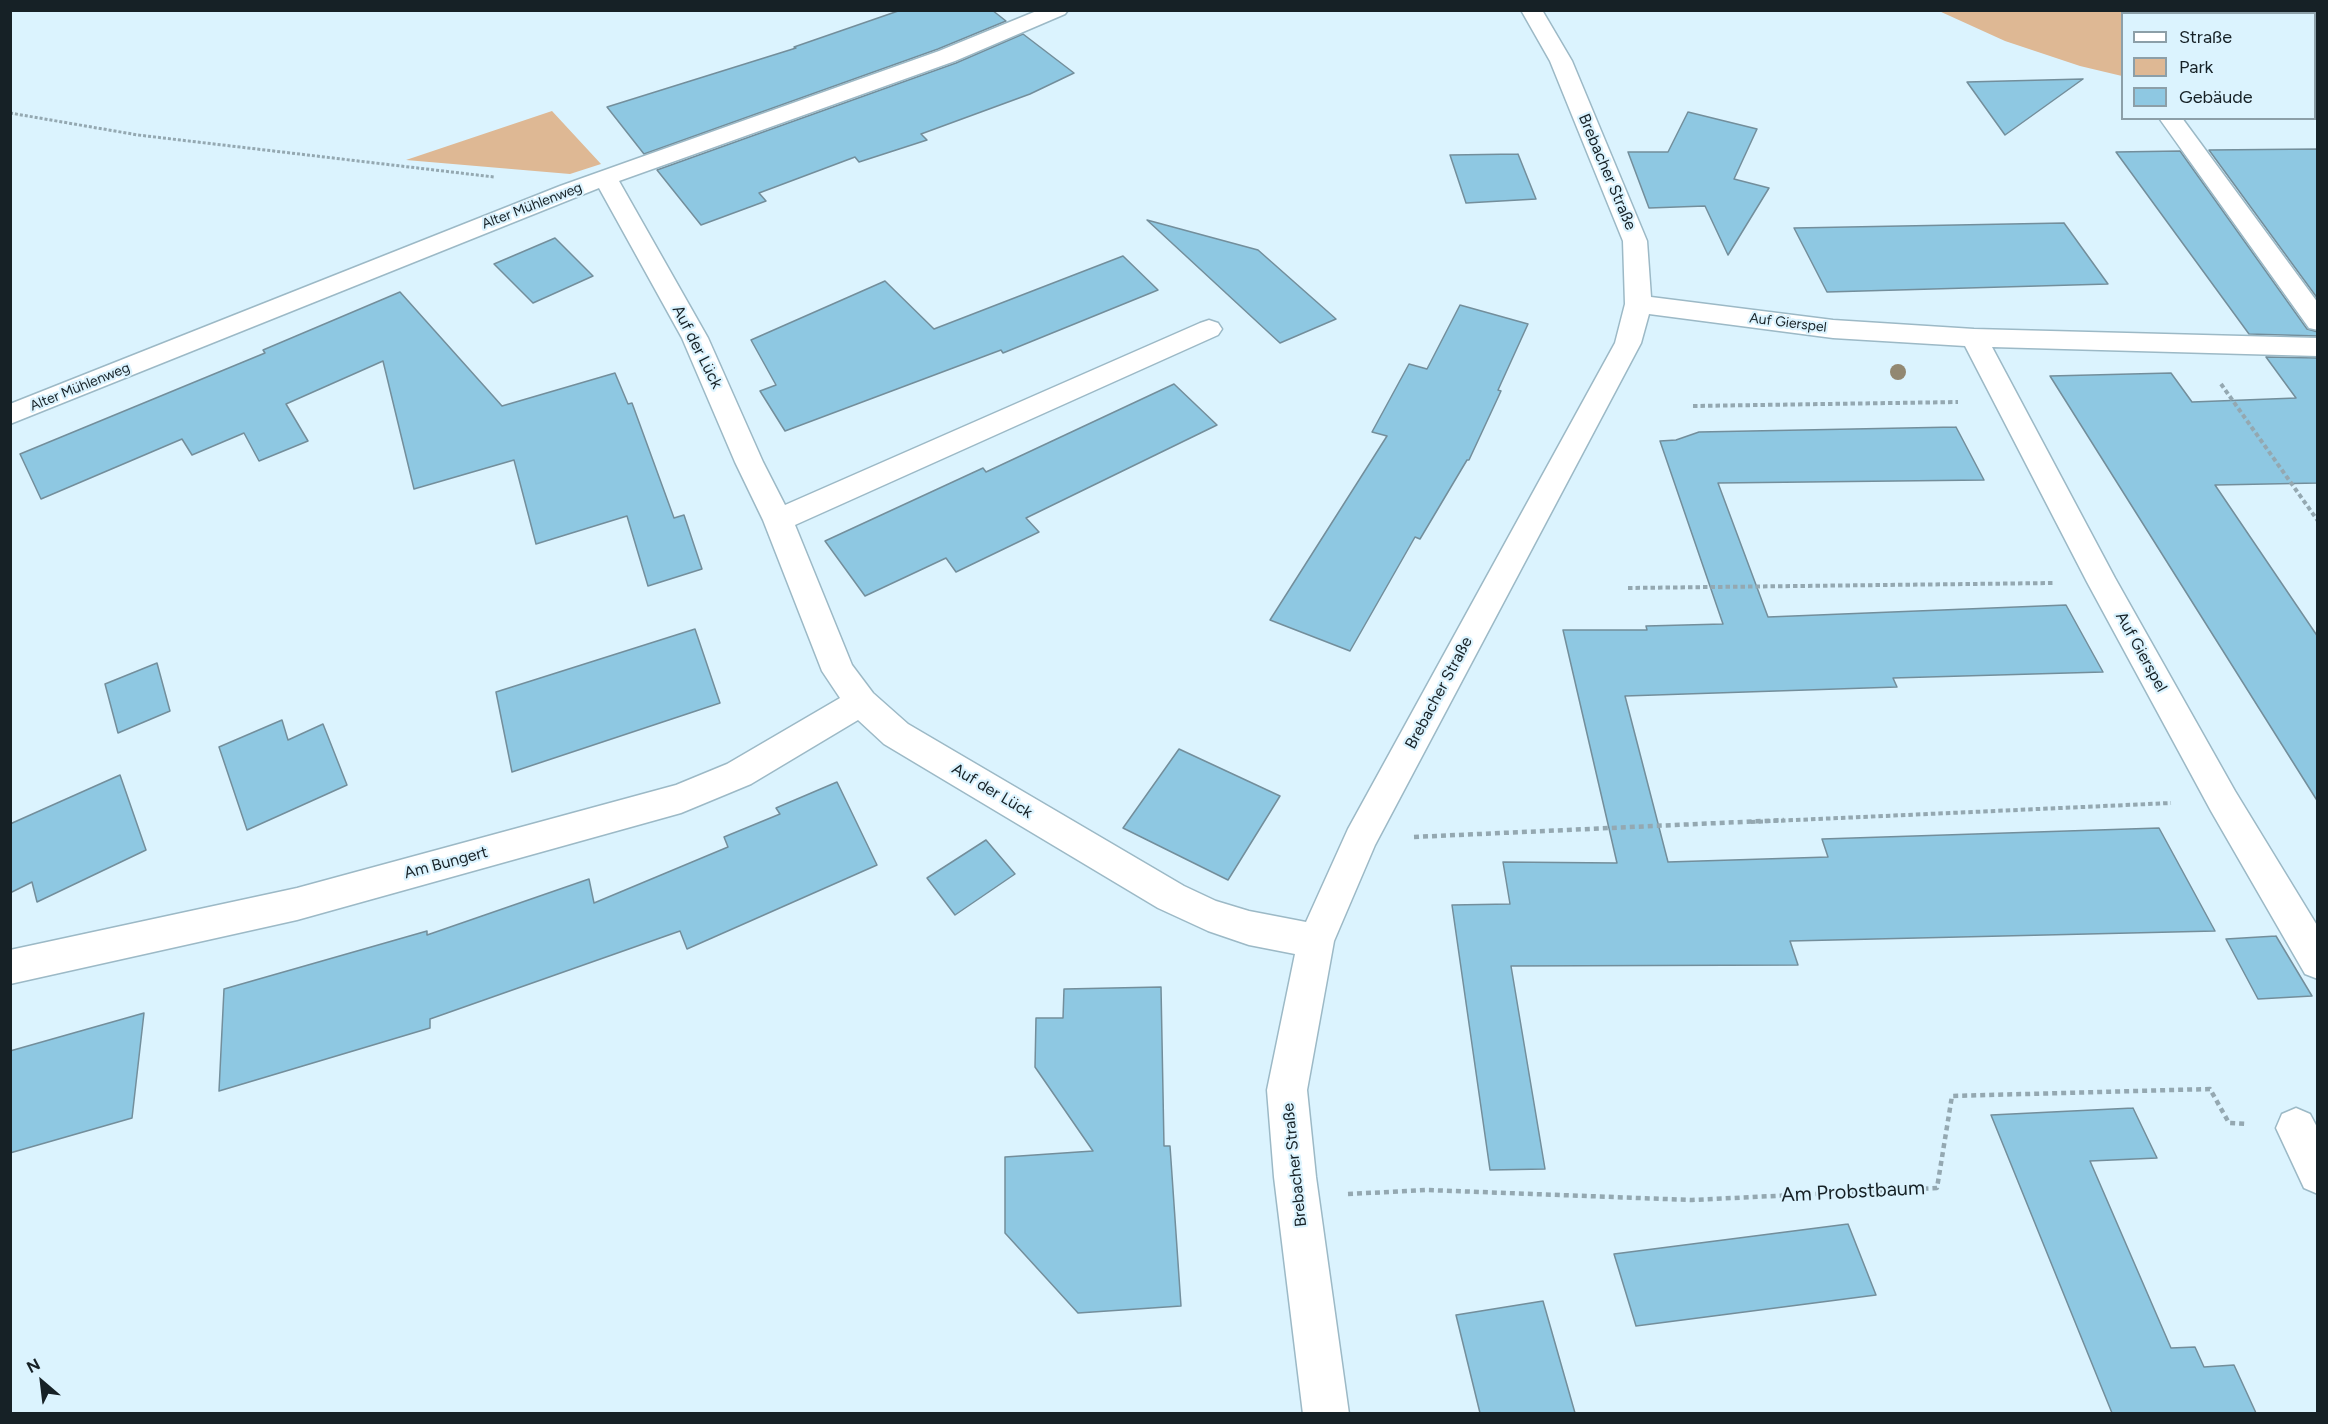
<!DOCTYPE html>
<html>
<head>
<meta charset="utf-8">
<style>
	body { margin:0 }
	#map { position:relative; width:2328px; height:1424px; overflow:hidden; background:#dbf3fe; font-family:Figtree,sans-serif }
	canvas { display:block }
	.frame { position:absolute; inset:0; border:12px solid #162126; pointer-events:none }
	.legend { position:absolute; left:2121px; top:12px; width:195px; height:108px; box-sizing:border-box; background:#dbf3fe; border:2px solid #8c9fa8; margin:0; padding:8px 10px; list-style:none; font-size:18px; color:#162126 }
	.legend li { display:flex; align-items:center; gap:12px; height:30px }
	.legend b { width:30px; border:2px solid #8c9fa8 }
	.north { position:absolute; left:12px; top:1352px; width:60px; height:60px; -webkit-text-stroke:4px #dbf3fe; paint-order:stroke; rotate:332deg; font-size:16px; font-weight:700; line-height:24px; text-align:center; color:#162126 }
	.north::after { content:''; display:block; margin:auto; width:21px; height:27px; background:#162126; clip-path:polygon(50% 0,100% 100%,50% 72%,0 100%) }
</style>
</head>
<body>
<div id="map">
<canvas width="2328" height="1424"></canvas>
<div class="frame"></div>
<ul class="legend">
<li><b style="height:8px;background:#fff"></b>Straße</li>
<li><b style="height:16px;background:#deb894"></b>Park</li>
<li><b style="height:16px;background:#8ec8e2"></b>Gebäude</li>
</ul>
<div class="north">N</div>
</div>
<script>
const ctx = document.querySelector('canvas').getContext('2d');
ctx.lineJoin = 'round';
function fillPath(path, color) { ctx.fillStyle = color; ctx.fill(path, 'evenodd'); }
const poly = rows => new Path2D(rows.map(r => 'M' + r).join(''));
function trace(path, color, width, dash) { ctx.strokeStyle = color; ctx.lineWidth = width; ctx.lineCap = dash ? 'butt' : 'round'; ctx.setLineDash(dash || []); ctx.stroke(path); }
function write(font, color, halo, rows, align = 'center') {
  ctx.font = font + ' Figtree,sans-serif'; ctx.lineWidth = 4.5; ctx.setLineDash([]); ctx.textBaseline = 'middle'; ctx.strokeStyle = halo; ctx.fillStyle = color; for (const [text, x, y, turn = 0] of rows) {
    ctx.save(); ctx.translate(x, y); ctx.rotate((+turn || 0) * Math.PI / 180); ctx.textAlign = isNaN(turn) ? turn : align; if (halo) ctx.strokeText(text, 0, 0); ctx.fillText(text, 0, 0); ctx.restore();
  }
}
fillPath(poly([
	[2298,10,2300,13,2122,14,2122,76,2080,66,2005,41,1939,11],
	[552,111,601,164,570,174,406,160]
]), '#deb894');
const building = poly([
	[901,10,992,10,1006,21,938,49,644,154,607,107,796,48,794,47,901,10],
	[1023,34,1074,73,1030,94,921,134,927,140,859,162,855,157,759,193,766,201,701,225,657,170,956,63,1023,34],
	[2083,79,2005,135,1967,82,2083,79],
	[1688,112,1757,129,1734,179,1769,188,1728,255,1705,206,1649,208,1628,152,1668,152,1688,112],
	[2318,149,2318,299,2209,150,2318,149],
	[2180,151,2307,329,2318,332,2318,336,2249,334,2116,152,2180,151],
	[1518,154,1536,199,1466,203,1450,155,1518,154],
	[1147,220,1258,250,1336,319,1280,343,1147,220],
	[2064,223,2108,284,1827,292,1794,228,2064,223],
	[555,238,593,276,533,303,494,264,555,238],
	[1123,256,1158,290,1003,353,1001,350,785,431,760,391,776,385,751,340,885,281,934,329,1123,256],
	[400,292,502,406,615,373,628,404,632,403,674,518,684,515,702,569,648,586,627,516,536,544,514,460,414,489,383,361,286,404,308,441,259,461,244,433,192,455,182,439,41,499,20,454,265,353,263,350,400,292],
	[1460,305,1528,324,1498,390,1501,391,1469,460,1467,460,1420,539,1415,537,1350,651,1270,620,1387,436,1372,432,1409,364,1427,369,1460,305],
	[2266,357,2318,358,2318,483,2215,485,2318,637,2318,802,2050,376,2171,373,2192,402,2296,398,2266,357],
	[1174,384,1217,425,1026,518,1039,532,956,572,946,558,865,596,825,541,983,468,986,472,1174,384],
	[1956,427,1984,480,1718,483,1768,617,2066,605,2103,672,1893,678,1897,687,1625,696,1668,862,1828,857,1822,839,2159,828,2215,931,1790,941,1798,965,1511,966,1545,1169,1490,1170,1452,905,1510,904,1503,862,1617,863,1563,630,1647,630,1646,626,1723,624,1660,441,1676,440,1699,432,1956,427],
	[695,629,720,703,512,772,496,692,695,629],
	[157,663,170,711,118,733,105,684,157,663],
	[282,720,288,740,323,724,347,785,247,830,219,747,282,720],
	[1179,749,1280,796,1228,880,1123,828,1179,749],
	[120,775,146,850,37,902,32,882,10,893,10,824,120,775],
	[837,782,877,865,687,949,680,931,430,1019,430,1028,219,1091,224,989,427,931,427,935,589,879,594,903,728,847,724,837,780,814,776,808,837,782],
	[986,840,1015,874,955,915,927,878,986,840],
	[2276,936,2312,996,2258,999,2226,939,2276,936],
	[1161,987,1164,1146,1170,1146,1181,1306,1078,1313,1005,1233,1005,1157,1093,1151,1035,1067,1036,1018,1063,1018,1064,989,1161,987],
	[144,1013,132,1118,10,1153,10,1051,144,1013],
	[2133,1108,2157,1158,2090,1161,2171,1348,2195,1347,2204,1367,2234,1365,2256,1413,2112,1413,1991,1115,2133,1108],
	[1848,1224,1876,1295,1636,1326,1614,1254,1848,1224],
	[1543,1301,1575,1413,1480,1413,1456,1315,1543,1301]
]);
fillPath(building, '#8ec8e2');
trace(building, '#738e9b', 1.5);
const minor = poly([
	[1039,10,1068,10,1065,14,955,61,619,181,708,338,763,462,785,505,1200,323,1209,320,1218,323,1222,329,1218,335,795,525,852,665,873,693,908,724,1184,886,1216,901,1249,911,1306,922,1348,829,1615,343,1625,304,1623,241,1550,61,1521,10,1542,10,1572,61,1647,241,1651,297,1833,320,1974,329,2318,338,2318,356,1992,347,2115,578,2235,791,2318,927,2318,979,2305,974,2211,811,2087,582,1965,346,1833,338,1649,314,1641,343,1375,845,1334,941,1307,1090,1316,1177,1349,1414,1303,1414,1274,1177,1267,1090,1295,954,1249,945,1208,931,1158,908,884,744,858,720,751,784,681,813,297,920,10,984,10,950,297,888,676,785,727,764,840,698,822,671,763,520,735,462,682,338,599,188,10,424,10,404,560,186,939,51,1039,10],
	[2159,118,2182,118,2318,303,2318,330,2309,328,2159,118],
	[2296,1108,2310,1114,2318,1129,2318,1194,2304,1188,2276,1128,2282,1114,2296,1108]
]);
trace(minor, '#9cb9c6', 3);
trace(poly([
	[10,113,138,135,494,177]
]), '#94a8b1', 3, [3, 2]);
trace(poly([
	[2221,384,2318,521],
	[1693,406,1958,402],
	[1628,588,2054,583],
	[1751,822,2171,803]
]), '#94a8b1', 4, [4.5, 3]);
trace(poly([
	[1414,837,1784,820],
	[1348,1194,1427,1190,1692,1200,1937,1188,1952,1096,2210,1089,2229,1123,2247,1124]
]), '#94a8b1', 4.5, [5, 4]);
fillPath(minor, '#fff');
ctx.fillStyle = '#928872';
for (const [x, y] of [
	[1898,372]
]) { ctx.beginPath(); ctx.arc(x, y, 8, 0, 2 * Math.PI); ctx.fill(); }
write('14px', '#162126', '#dbf3fe', [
	["Alter Mühlenweg",532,206,-21],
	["Auf Gierspel",1788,323,7],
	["Alter Mühlenweg",80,387,-22]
]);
write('16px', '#162126', '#dbf3fe', [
	["Brebacher Straße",1607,172,67],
	["Auf der Lück",697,347,63],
	["Auf Gierspel",2141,652,61],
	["Brebacher Straße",1439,693,-62],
	["Auf der Lück",992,791,31],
	["Am Bungert",446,863,-15],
	["Brebacher Straße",1295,1165,-96]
]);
write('20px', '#162126', '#dbf3fe', [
	["Am Probstbaum",1853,1192,-3]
]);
</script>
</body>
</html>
